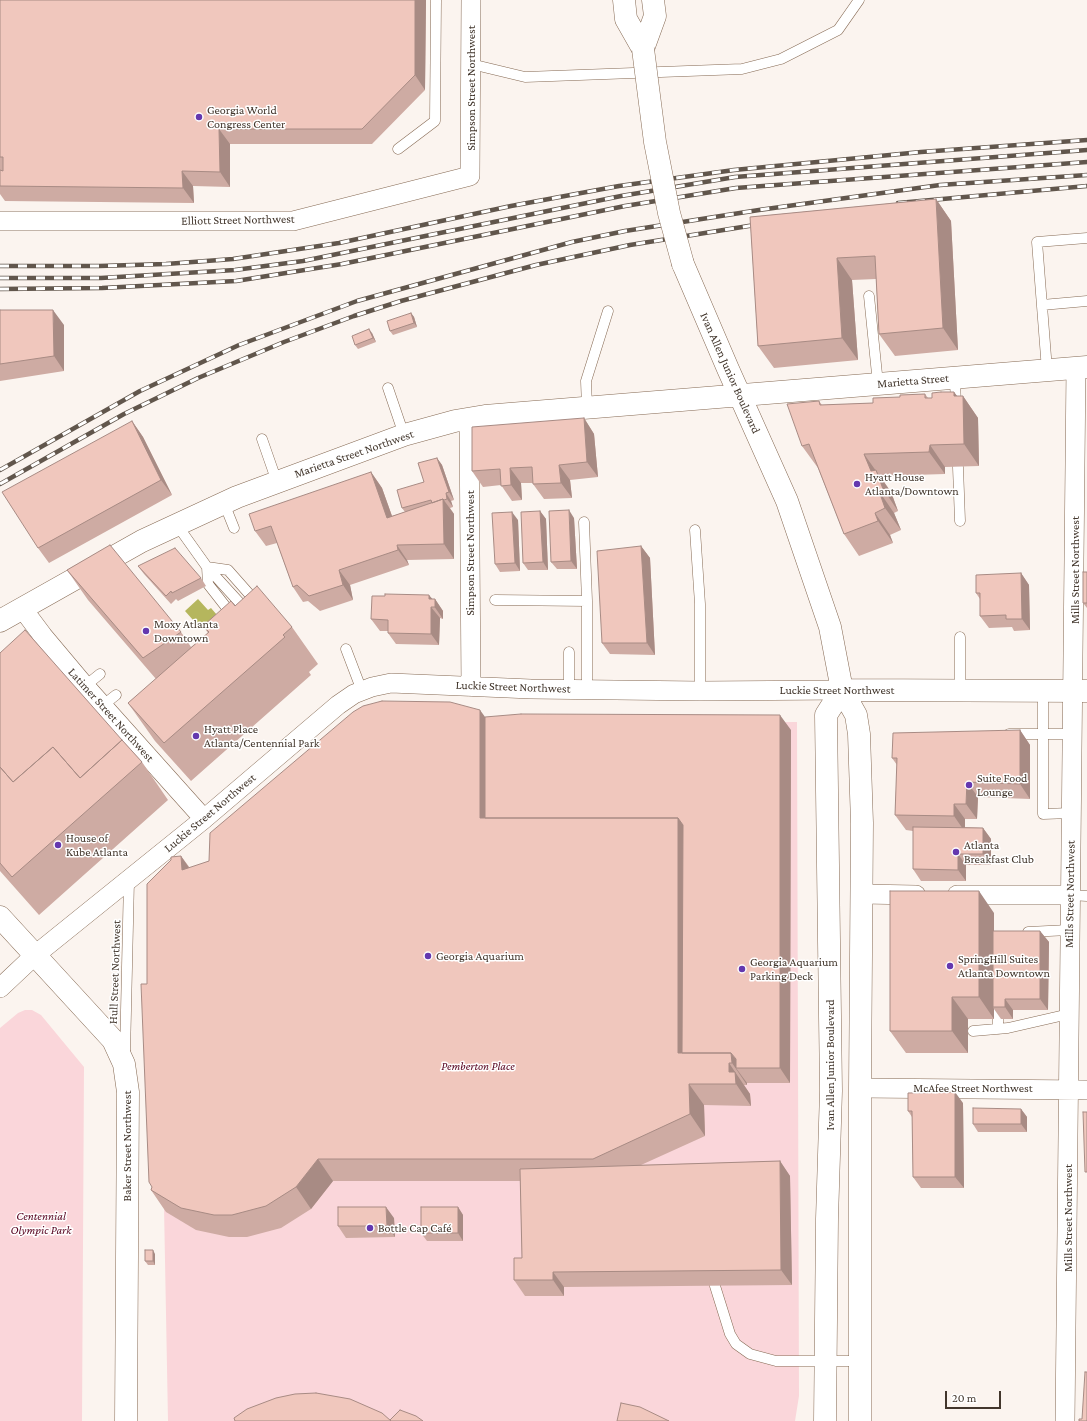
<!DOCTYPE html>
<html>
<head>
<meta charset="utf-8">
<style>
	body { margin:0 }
	#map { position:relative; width:1087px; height:1421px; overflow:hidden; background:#fbf4ef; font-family:"Crimson Pro",serif }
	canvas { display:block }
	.scale { position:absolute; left:945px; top:1391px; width:56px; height:18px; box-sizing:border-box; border:2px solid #42362c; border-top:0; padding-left:5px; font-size:12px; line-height:14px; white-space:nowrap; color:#42362c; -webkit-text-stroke:3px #fff; paint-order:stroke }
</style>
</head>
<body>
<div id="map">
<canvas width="1087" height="1421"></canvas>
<div class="scale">20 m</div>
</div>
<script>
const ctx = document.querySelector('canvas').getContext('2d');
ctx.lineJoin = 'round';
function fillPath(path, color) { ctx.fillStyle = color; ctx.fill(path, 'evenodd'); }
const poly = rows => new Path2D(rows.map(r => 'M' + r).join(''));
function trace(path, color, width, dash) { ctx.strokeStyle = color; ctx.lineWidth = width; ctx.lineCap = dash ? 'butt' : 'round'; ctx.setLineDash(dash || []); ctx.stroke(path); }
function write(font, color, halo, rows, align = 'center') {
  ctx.font = font + ' "Crimson Pro",serif'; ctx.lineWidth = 3; ctx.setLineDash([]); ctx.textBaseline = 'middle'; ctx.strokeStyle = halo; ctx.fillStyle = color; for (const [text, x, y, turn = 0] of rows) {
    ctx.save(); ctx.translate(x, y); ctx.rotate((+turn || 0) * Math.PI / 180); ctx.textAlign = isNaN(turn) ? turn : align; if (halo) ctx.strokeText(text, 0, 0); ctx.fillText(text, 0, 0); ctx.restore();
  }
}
fillPath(poly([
	[797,722,799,1396,795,1421,168,1421,163,1153,465,724],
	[25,1010,32,1010,41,1015,84,1067,82,1421,0,1421,0,1028,18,1013]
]), '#fad6da');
fillPath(poly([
	[198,599,208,610,211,608,217,615,201,629,185,611]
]), '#b5b65d');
const lane = poly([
	[471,64,525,77,742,69,781,59,838,30,859,0],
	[398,149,435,121,436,0],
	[869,296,878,384],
	[1042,305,1087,301],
	[1047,370,1037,242,1087,238],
	[955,378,956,408],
	[388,388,404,435],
	[587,407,586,381,608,311],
	[262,439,277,482],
	[958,467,960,521],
	[224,503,234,528],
	[584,522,587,601,587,689],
	[177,525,207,567,248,612],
	[695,530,700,604,700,691],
	[207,567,228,570,258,604],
	[207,567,208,584,233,616],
	[495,600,587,601],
	[960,637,960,690],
	[346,649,362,691],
	[569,652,569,689],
	[85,686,100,674],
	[1043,690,1043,814,1071,813],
	[102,706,116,695],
	[1009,734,1073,734],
	[1070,895,1087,896],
	[1028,932,1069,930],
	[998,1003,998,1029],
	[973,1031,1008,1028,1069,1014],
	[125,1054,129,880],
	[715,1286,730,1334,736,1344,750,1354,776,1361,860,1361]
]);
const street = poly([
	[0,221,293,221,470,176,471,0],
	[469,418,471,687],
	[22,608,43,636,85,686,204,819],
	[862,894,916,895],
	[957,895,1070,895],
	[0,988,34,956,204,819,338,705,354,694,372,687,391,683,531,689,700,691,842,690],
	[860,1088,1087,1090],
	[1065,1421,1076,368]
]);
const secondary = poly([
	[624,0,626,19,643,49],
	[643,49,655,16,653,0],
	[683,264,728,369,787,501,830,627,842,690,856,715,859,734,862,823,860,1088,860,1421],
	[0,621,142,541,237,497,404,435,455,421,485,416,1087,367],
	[842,690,1087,691],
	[0,917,113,1040,124,1064,128,1092,126,1421],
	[825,1421,827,1219,831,1091,826,715,842,690]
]);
trace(lane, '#866a54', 11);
trace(street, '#866a54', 20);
trace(secondary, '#866a54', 23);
trace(lane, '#fff', 10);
trace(street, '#fff', 19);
trace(secondary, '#fff', 22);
const rail = poly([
	[898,203,1087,186],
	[0,266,99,266,166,264,233,259,339,243,511,206,619,186,734,170,921,152,1087,140],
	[0,278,101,278,235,270,303,261,621,196,735,177,1087,150],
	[0,289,102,288,236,281,342,264,625,206,736,188,1087,162],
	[0,470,140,391,239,345,357,301,572,242,625,231,759,210,940,185,1087,175],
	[0,484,124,414,198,378,284,342,354,316,401,301,536,265,630,245,761,224]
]);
trace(rail, '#61564c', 4.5);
trace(rail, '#fff', 3, [9]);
const secondaryBridge = poly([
	[643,49,655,142,669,213,683,264]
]);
trace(secondaryBridge, '#866a54', 23, []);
trace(secondaryBridge, '#fff', 22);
fillPath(poly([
	[0,0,426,0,425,90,372,144,230,144,230,187,193,186,194,203,5,201,0,194],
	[936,199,951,221,958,350,895,356,879,334,876,279,852,280,858,360,774,368,758,346,750,217],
	[0,310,64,325,64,371,0,381],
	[411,313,414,317,417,327,393,335,390,331],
	[372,333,376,342,358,349,355,345],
	[954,392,957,396,963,396,978,418,979,466,945,467,945,474,880,476,891,492,898,511,894,513,901,530,890,535,893,543,859,556,844,534,818,468,802,446,819,401,822,405,873,403,900,397,925,394,928,398,932,398],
	[584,418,594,434,598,477,570,480,572,498,544,499,533,484,533,483,521,483,522,500,512,501,501,485,483,487,472,471],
	[132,421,143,437,172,495,49,563,38,548],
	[437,458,442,465,454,500,451,501,453,507,450,508,454,514,454,559,407,560,409,565,350,585,353,600,320,611,308,601,303,602,293,587,277,543,266,546,255,531,371,472,382,488,392,516,405,512,402,508,424,482],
	[540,511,546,519,548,570,528,570,523,563],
	[574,518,577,569,557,569,551,562],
	[518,520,520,571,500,572,495,564],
	[641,546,650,558,655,655,610,654,602,643],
	[138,566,201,578,206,586,178,601,176,599,171,604,144,574],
	[67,570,181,632,191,647,208,633,203,626,235,606,292,627,318,664,309,672,311,675,191,781,155,741,128,703,156,679,88,600],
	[1087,572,1087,608,1083,603],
	[1021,573,1029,585,1030,630,1014,631,1012,627,989,628,980,616,980,599,976,593],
	[432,599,435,599,443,611,443,619,440,618,439,645,396,644,388,633,388,631,380,631,371,619],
	[0,653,122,740,142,762,168,800,39,915,0,871],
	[485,717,791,730,790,1083,747,1083,747,1085,744,1085,750,1094,751,1106,704,1105,705,1136,641,1165,780,1161,790,1176,792,1285,564,1287,564,1296,525,1296,514,1280,522,1258,520,1181,333,1181,311,1209,281,1228,247,1237,229,1237,196,1230,166,1212,151,1190,152,1187,147,984,171,860,181,856,190,868,209,861],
	[1020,730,1030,745,1030,799,978,797,977,819,965,819,965,827,983,828,991,839,991,865,966,865,966,881,921,881,913,869,913,831,906,830,895,815,897,765,892,758],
	[994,913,994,931,1040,931,1049,942,1048,1010,1013,1010,1013,1019,1001,1019,994,1009,994,1019,968,1019,968,1053,906,1053,890,1031],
	[963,1103,964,1188,921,1188,913,1177,912,1117,908,1111],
	[1021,1109,1027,1117,1027,1132,978,1132,973,1124],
	[458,1207,463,1215,463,1241,427,1241,421,1233],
	[394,1218,395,1237,346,1238,338,1226],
	[155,1254,155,1265,148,1265,145,1261]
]), '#ceaba3');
fillPath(poly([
	[415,0,426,0,425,90,415,75],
	[219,129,230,144,230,187,220,172],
	[182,171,193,186,194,203,183,188],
	[936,199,951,221,958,350,943,328],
	[837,258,852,280,858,360,842,338],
	[53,310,64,325,64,371,54,356],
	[411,313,414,317,417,327,414,323],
	[369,329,372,333,376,342,373,338],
	[954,392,963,404,963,396,978,418,979,466,964,444,954,396],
	[584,418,594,434,598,477,587,462],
	[132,421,143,437,172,495,161,480],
	[930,445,945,467,945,474,929,452],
	[864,454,891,492,898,511,871,471],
	[437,458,442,465,454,500,449,492],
	[559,465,570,480,572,498,561,483],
	[510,468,521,483,522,500,511,485],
	[371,472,382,488,398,533,387,518],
	[879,491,894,513,901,530,885,508],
	[446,493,451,501,453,507,447,499],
	[443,499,454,514,454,559,444,544],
	[569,510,574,518,577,569,571,561],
	[540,511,546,519,548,570,543,562],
	[512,512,518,520,520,571,515,563],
	[875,513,890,535,893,543,878,521],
	[397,545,407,560,409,565,398,550],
	[641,546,650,558,655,655,647,643],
	[339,570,350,585,353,600,343,585],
	[1021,573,1029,585,1030,630,1022,619],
	[429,595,435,602,435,599,443,611,443,619,429,599],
	[431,607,440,618,439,645,431,634],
	[480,710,496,732,495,825,480,818],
	[780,715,791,730,790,1083,780,1068],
	[1020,730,1030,745,1030,799,1020,784],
	[967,782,978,797,977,819,966,804],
	[954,804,965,819,965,832,954,816],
	[678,818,694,840,693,1059,678,1053],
	[983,828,991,839,991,865,983,854],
	[958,854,966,865,966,881,958,870],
	[181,856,196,878,182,870],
	[979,891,994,913,994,1007,993,1007,994,1009,994,1019,979,997],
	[1040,931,1049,942,1048,1010,1040,999],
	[952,997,968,1019,968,1053,952,1031],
	[1005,999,1013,1010,1013,1019,1005,1007],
	[731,1053,742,1068,736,1068,747,1083,747,1085,732,1063],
	[729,1063,750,1094,751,1106,736,1084,729,1072],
	[689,1084,704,1105,705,1136,690,1114],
	[955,1092,963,1103,964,1188,955,1177],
	[1021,1109,1027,1117,1027,1132,1021,1124],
	[318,1159,333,1181,311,1209,296,1187],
	[780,1161,790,1176,792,1285,781,1270],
	[386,1207,394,1218,395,1237,387,1226],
	[458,1207,463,1215,463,1241,458,1233],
	[153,1250,155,1254,155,1265,153,1261],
	[553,1272,564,1287,564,1296,553,1280]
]), '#a88b84');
const building = poly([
	[0,0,415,0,415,75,362,129,219,129,220,172,182,171,183,188,0,186,0,170,3,171,3,157,0,157,0,0],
	[936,199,943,328,879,334,875,256,837,258,842,338,758,346,750,217,936,199],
	[0,310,53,310,54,356,0,364,0,310],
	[411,313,414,323,390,331,387,321,411,313],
	[369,329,373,338,355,345,352,336,369,329],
	[941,392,954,392,954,396,963,396,964,444,930,445,929,452,864,454,871,471,876,470,883,489,879,491,885,508,875,513,878,521,844,534,809,444,802,446,787,404,819,401,820,405,873,403,873,398,900,397,900,395,925,394,925,398,932,398,932,393,941,392],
	[584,418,587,462,559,465,561,483,533,484,532,467,510,468,511,485,501,486,500,469,472,471,472,427,584,418],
	[132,421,161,480,38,548,2,492,132,421],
	[437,458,449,492,446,493,447,499,444,500,443,499,432,503,431,500,402,508,397,490,424,482,418,463,437,458],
	[371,472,387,518,443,499,444,544,397,545,398,550,339,570,343,585,309,596,297,585,293,587,271,526,255,531,249,514,371,472],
	[569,510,571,561,551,562,549,511,569,510],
	[540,511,543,562,523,563,521,512,540,511],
	[512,512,515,563,495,564,492,513,512,512],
	[110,545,181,632,143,658,67,570,110,545],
	[641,546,647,643,602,643,597,551,641,546],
	[175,548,201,578,172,593,171,591,166,596,138,566,175,548],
	[1083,572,1087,572,1087,603,1083,603,1083,572],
	[1021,573,1022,619,1006,619,1006,615,980,616,980,593,976,593,976,575,1021,573],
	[257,586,292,627,283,635,285,637,164,743,128,703,209,632,203,626,231,601,235,606,257,586],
	[385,594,429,595,429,599,435,599,435,607,431,607,431,634,388,633,388,620,371,619,372,596,385,596,385,594],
	[25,630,122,740,80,778,53,747,13,782,0,767,0,653,25,630],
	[382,701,450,702,480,710,480,818,678,818,678,1053,731,1053,732,1063,729,1063,729,1072,735,1072,736,1084,689,1084,690,1114,593,1159,318,1159,296,1187,266,1206,232,1215,214,1215,181,1208,151,1190,152,1187,149,1182,141,984,147,984,147,884,171,860,171,857,181,856,182,870,209,861,210,833,353,712,363,706,382,701],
	[521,714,780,715,780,1068,736,1068,736,1059,731,1053,682,1053,683,825,678,818,485,818,485,717,521,714],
	[1020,730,1020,784,967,782,966,804,954,804,954,816,895,815,897,758,892,758,893,733,1020,730],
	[122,740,142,762,12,877,0,863,0,767,13,782,53,747,80,778,122,740],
	[913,827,983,828,983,854,958,854,958,870,913,869,913,827],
	[890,891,979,891,979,997,952,997,952,1031,890,1031,890,891],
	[993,931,1040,931,1040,999,1005,999,1005,1007,993,1007,993,931],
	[955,1092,955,1177,913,1177,912,1111,908,1111,908,1093,955,1092],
	[973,1108,1021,1109,1021,1124,973,1124,973,1108],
	[1083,1112,1087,1112,1087,1172,1085,1172,1083,1112],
	[780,1161,781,1270,553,1272,553,1280,514,1280,514,1258,522,1258,520,1169,780,1161],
	[338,1207,386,1207,387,1226,338,1226,338,1207],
	[421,1207,458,1207,458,1233,421,1233,421,1207],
	[145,1250,153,1250,153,1261,145,1261,145,1250],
	[1085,1372,1087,1372,1087,1421,1079,1421,1079,1419,1082,1419,1085,1372],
	[316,1393,350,1399,382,1413,391,1421,235,1421,234,1418,247,1409,276,1398,295,1394,316,1393],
	[621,1403,640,1407,669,1421,617,1421,621,1403],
	[400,1410,416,1416,423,1421,391,1421,390,1420,400,1410]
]);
fillPath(building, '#f0c7bd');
trace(building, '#a88b84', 1);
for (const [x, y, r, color] of [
	[199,117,4,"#6438af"],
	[857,484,4,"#6438af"],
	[146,631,4,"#6438af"],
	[196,736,4,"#6438af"],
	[969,785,4,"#6438af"],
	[58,845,4,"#6438af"],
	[956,852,4,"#6438af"],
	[428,956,4,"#6438af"],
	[950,966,4,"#6438af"],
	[742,969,4,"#6438af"],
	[370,1228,4,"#6438af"]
]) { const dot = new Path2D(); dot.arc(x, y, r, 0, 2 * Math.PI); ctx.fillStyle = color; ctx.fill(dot); trace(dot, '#fff', 1.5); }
write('12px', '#42362c', '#fff', [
	["Simpson Street Northwest",471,88,-90],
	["Elliott Street Northwest",238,220,-1],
	["Ivan Allen Junior Boulevard",730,373,66],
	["Marietta Street",913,381,-5],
	["Marietta Street Northwest",354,454,-19],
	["Simpson Street Northwest",470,553,-90],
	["Mills Street Northwest",1075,570,-90],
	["Luckie Street Northwest",513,687,2],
	["Luckie Street Northwest",837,690],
	["Latimer Street Northwest",111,715,48],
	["Luckie Street Northwest",210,813,-40],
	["Mills Street Northwest",1070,894,-89],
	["Hull Street Northwest",115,972,-88],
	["Ivan Allen Junior Boulevard",830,1065,-90],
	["McAfee Street Northwest",973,1088],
	["Baker Street Northwest",127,1146,-90],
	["Mills Street Northwest",1068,1218,-90]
]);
write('12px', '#42362c', '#fff', [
	["Georgia World",207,110],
	["Congress Center",207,124],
	["Hyatt House",865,477],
	["Atlanta/Downtown",865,491],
	["Moxy Atlanta",154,624],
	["Downtown",154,638],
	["Hyatt Place",204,729],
	["Atlanta/Centennial Park",204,743],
	["Suite Food",977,778],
	["Lounge",977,792],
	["House of",66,838],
	["Kube Atlanta",66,852],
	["Atlanta",964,845],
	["Breakfast Club",964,859],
	["Georgia Aquarium",436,956],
	["SpringHill Suites",958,959],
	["Atlanta Downtown",958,973],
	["Georgia Aquarium",750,962],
	["Parking Deck",750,976],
	["Bottle Cap Café",378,1228]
], 'left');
write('italic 12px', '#56021e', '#fff', [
	["Pemberton Place",478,1066],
	["Centennial",41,1216],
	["Olympic Park",41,1230]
]);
</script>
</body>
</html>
